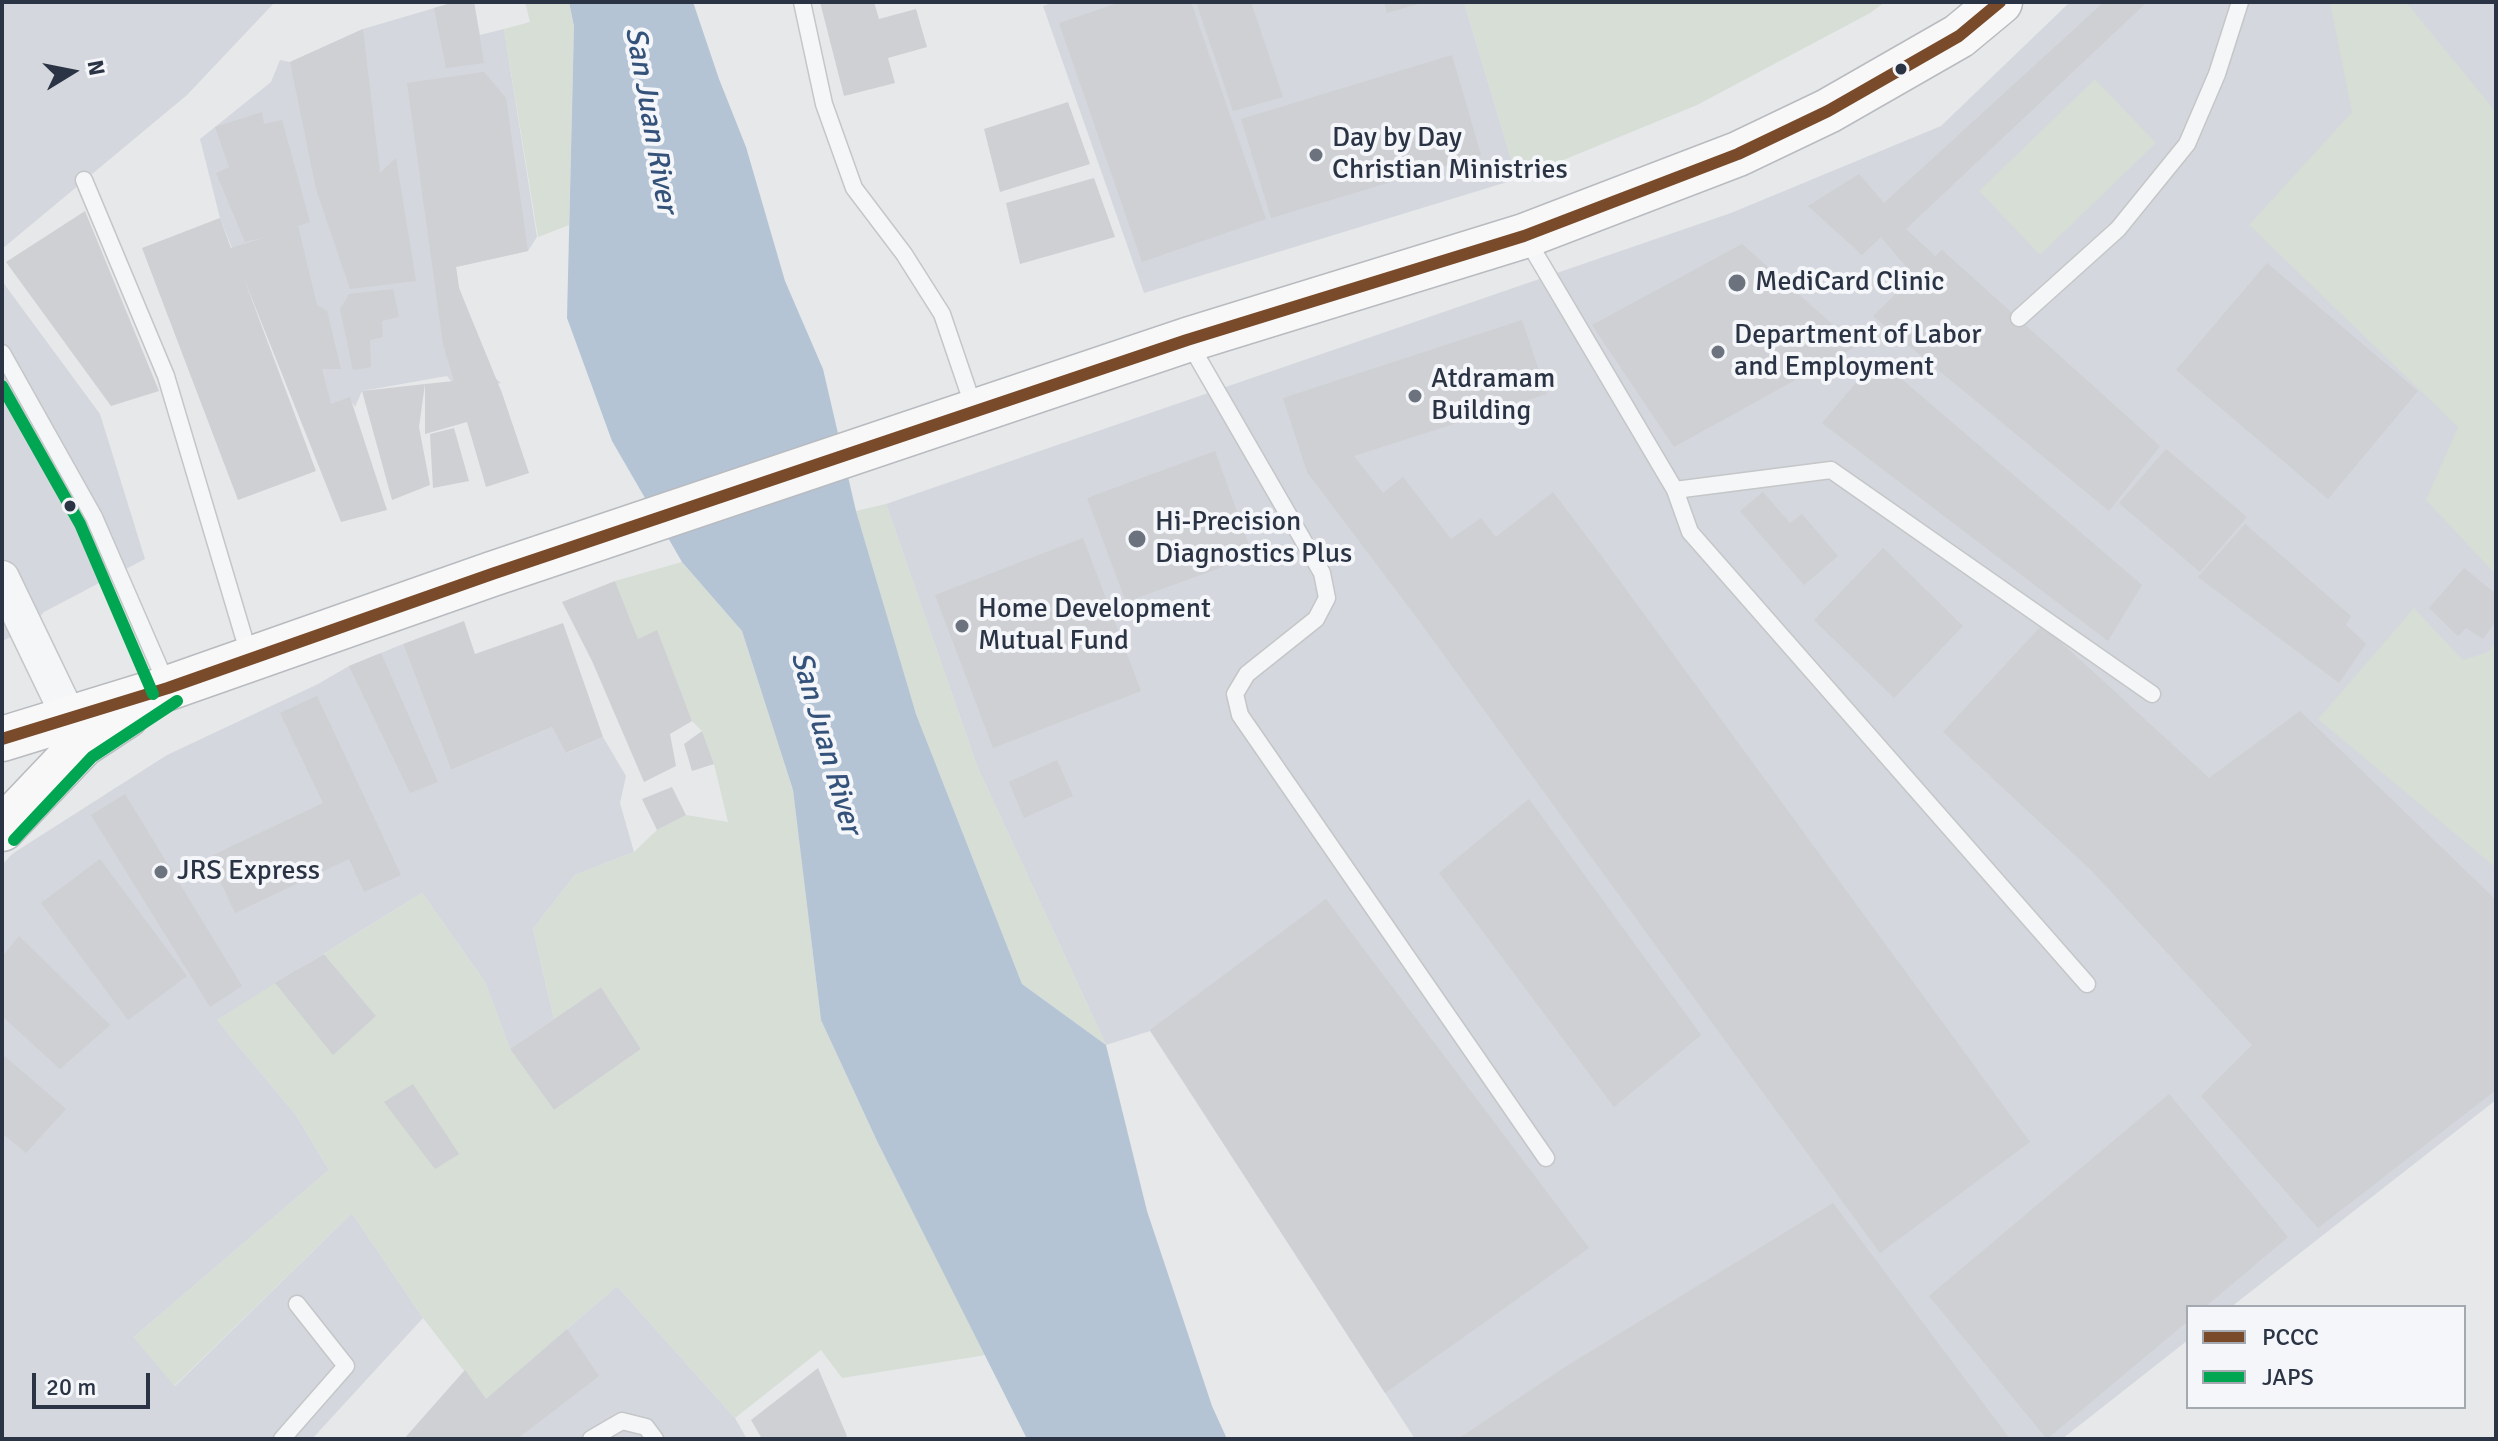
<!DOCTYPE html>
<html>
<head>
<meta charset="utf-8">
<style>
	body { margin:0 }
	#map { position:relative; width:2498px; height:1441px; overflow:hidden; background:#e6e8ea; font-family:Signika,sans-serif }
	canvas { display:block }
	.frame { position:absolute; inset:0; border:4px solid #2b3445; pointer-events:none }
	.legend { position:absolute; left:2186px; top:1305px; width:280px; height:104px; box-sizing:border-box; background:#f4f6f9; border:2px solid #a4a8b1; margin:0; padding:10px 14px; list-style:none; font-size:24px; color:#2b3445 }
	.legend li { display:flex; align-items:center; gap:16px; height:40px }
	.legend b { width:40px; border:2px solid #a4a8b1 }
	.north { position:absolute; left:32px; top:32px; width:80px; height:80px; -webkit-text-stroke:6px #f4f6f9; paint-order:stroke; rotate:80deg; font-size:22px; font-weight:700; line-height:32px; text-align:center; color:#2b3445 }
	.north::after { content:''; display:block; margin:auto; width:28px; height:36px; background:#2b3445; clip-path:polygon(50% 0,100% 100%,50% 72%,0 100%) }
	.scale { position:absolute; left:32px; top:1373px; width:118px; height:36px; box-sizing:border-box; border:4px solid #2b3445; border-top:0; padding-left:10px; font-size:24px; line-height:28px; white-space:nowrap; color:#2b3445; -webkit-text-stroke:6px #f4f6f9; paint-order:stroke }
</style>
</head>
<body>
<div id="map">
<canvas width="2498" height="1441"></canvas>
<div class="frame"></div>
<ul class="legend">
<li><b style="height:10px;background:#7a4b2a"></b>PCCC</li>
<li><b style="height:10px;background:#00a651"></b>JAPS</li>
</ul>
<div class="north">N</div>
<div class="scale">20 m</div>
</div>
<script>
const ctx = document.querySelector('canvas').getContext('2d');
ctx.lineJoin = 'round';
function fillPath(path, color) { ctx.fillStyle = color; ctx.fill(path, 'evenodd'); }
const poly = rows => new Path2D(rows.map(r => 'M' + r).join(''));
function trace(path, color, width, dash) { ctx.strokeStyle = color; ctx.lineWidth = width; ctx.lineCap = dash ? 'butt' : 'round'; ctx.setLineDash(dash || []); ctx.stroke(path); }
function write(font, color, halo, rows, align = 'center') {
  ctx.font = font + ' Signika,sans-serif'; ctx.lineWidth = 8; ctx.setLineDash([]); ctx.textBaseline = 'middle'; ctx.strokeStyle = halo; ctx.fillStyle = color; for (const [text, x, y, turn = 0] of rows) {
    ctx.save(); ctx.translate(x, y); ctx.rotate((+turn || 0) * Math.PI / 180); ctx.textAlign = isNaN(turn) ? turn : align; if (halo) ctx.strokeText(text, 0, 0); ctx.fillText(text, 0, 0); ctx.restore();
  }
}
fillPath(poly([
	[2,2,275,2,187,95,2,249],
	[455,2,474,2,480,35,504,29,537,237,528,251,456,267,459,288,479,341,495,378,501,383,460,393,447,376,362,391,355,407,349,398,299,416,220,218,200,139,271,82,280,60,290,62,363,29],
	[1054,2,1464,2,1517,179,1144,293,1043,6],
	[2070,2,2496,2,2496,1100,2231,1307,2188,1307,2188,1340,2062,1439,1415,1439,1150,1031,1106,1045,977,766,886,504,1731,213,1941,126],
	[2,281,100,414,145,559,44,612,29,629,2,641],
	[403,644,451,770,552,727,567,753,603,737,626,776,620,803,634,852,575,875,533,929,554,1019,510,1049,485,982,422,893,217,1020,296,1115,329,1170,134,1337,175,1386,352,1213,423,1318,312,1439,2,1439,2,865,12,854,167,755,318,684,349,666],
	[617,1286,735,1418,747,1439,404,1439,465,1370,486,1399]
]), '#d4d7dd');
fillPath(poly([
	[525,2,569,2,574,26,569,225,538,237,504,29,530,22],
	[1464,2,1885,2,1870,13,1697,105,1517,179],
	[2330,2,2406,2,2496,112,2496,575,2426,500,2458,427,2249,225,2352,112],
	[2095,79,2156,143,2040,255,1979,191],
	[886,504,977,766,1106,1045,1022,984,916,714,856,511],
	[682,562,742,631,793,790,821,1020,877,1141,986,1355,842,1378,821,1350,735,1418,617,1286,486,1399,423,1318,352,1213,174,1386,134,1337,329,1170,296,1115,217,1020,275,983,333,1054,376,1016,324,954,422,893,485,982,510,1049,554,1110,641,1049,601,987,554,1019,533,929,575,875,634,852,657,830,686,815,728,822,714,764,702,731,692,721,656,631,638,639,615,581],
	[2414,608,2463,660,2488,652,2496,642,2496,868,2318,719]
]), '#d6ded6');
fillPath(poly([
	[569,2,693,2,719,79,746,147,785,281,823,369,856,511,916,714,1022,984,1106,1045,1147,1211,1212,1406,1227,1439,1027,1439,877,1141,821,1020,793,790,742,631,682,562,612,441,567,318,574,26]
]), '#b4c4d5');
fillPath(poly([
	[455,2,474,2,484,63,446,68,434,8],
	[820,2,874,2,879,19,916,9,927,47,888,58,895,83,844,96],
	[1121,2,1191,2,1266,219,1142,262,1059,23],
	[1196,2,1251,2,1283,97,1233,111],
	[1384,2,1422,2,1422,3,1387,13],
	[2104,2,2147,2,1906,229,1935,256,1942,250,2160,446,2109,511,1873,316,1914,276,1881,237,1862,255,1808,206,1859,174,1884,203],
	[363,29,380,173,396,158,416,281,350,289,316,189,290,62],
	[1452,55,1481,155,1271,218,1241,119],
	[484,72,506,98,528,251,456,267,459,288,502,393,529,473,486,487,467,422,425,434,425,384,454,381,443,344,407,83],
	[1068,102,1090,164,1000,192,984,129],
	[262,112,264,124,282,120,310,222,298,226,317,305,327,311,341,369,322,369,331,404,350,397,387,510,341,522,243,276,316,471,238,500,142,248,220,218,231,248,269,236,245,242,216,173,229,167,215,127],
	[1094,178,1115,237,1020,264,1006,203],
	[85,211,159,391,111,406,6,262],
	[1742,244,1857,346,1674,447,1592,325],
	[2267,263,2418,391,2328,499,2176,370],
	[393,289,399,317,382,321,383,337,370,340,371,367,353,370,340,309,349,294],
	[1522,320,1547,394,1354,456,1383,493,1403,477,1451,539,1481,518,1496,537,1553,492,1603,558,2030,1142,1880,1253,1417,618,1307,472,1283,398],
	[1877,358,2142,585,2108,641,1822,423],
	[425,384,419,427,430,485,392,500,362,391],
	[454,428,469,481,433,488,430,434],
	[2166,449,2247,517,2200,572,2119,503],
	[1215,451,1253,556,1126,602,1087,498],
	[1763,492,1790,523,1802,514,1838,556,1804,585,1740,511],
	[2245,524,2351,616,2346,625,2366,644,2339,683,2198,577],
	[1083,538,1141,691,993,748,935,595],
	[1883,548,1963,626,1894,698,1814,620],
	[2464,568,2496,594,2496,621,2483,639,2466,628,2458,636,2429,608],
	[615,581,638,639,657,630,692,721,670,734,676,766,644,782,592,661,562,602],
	[464,621,475,654,563,623,603,737,566,753,552,727,451,770,403,644],
	[2042,625,2209,778,2300,711,2496,900,2496,1090,2318,1228,2201,1096,2252,1045,2091,870,1943,732],
	[381,653,438,782,410,793,349,666],
	[317,696,401,875,364,892,349,859,235,913,209,857,323,803,280,713],
	[702,731,714,764,692,771,684,744],
	[1057,760,1073,796,1024,818,1009,782],
	[672,787,686,815,657,830,642,799],
	[125,794,242,986,210,1007,91,815],
	[1529,799,1701,1035,1614,1107,1439,873],
	[100,859,187,976,128,1020,41,903],
	[1326,899,1589,1248,1385,1393,1150,1030],
	[19,936,110,1025,60,1069,2,1016,2,957],
	[324,954,376,1016,333,1055,275,983],
	[601,987,641,1049,554,1110,510,1049],
	[2,1054,66,1109,26,1153,2,1133],
	[413,1084,459,1154,435,1169,384,1102],
	[2169,1094,2288,1237,2205,1307,2188,1307,2188,1321,2047,1439,1929,1296],
	[1833,1203,2010,1439,1458,1439,1565,1367],
	[567,1329,599,1376,517,1439,404,1439,465,1370,486,1399],
	[818,1368,847,1436,843,1439,762,1439,751,1420]
]), '#ced0d3');
const service = poly([
	[802,2,824,104,854,188,904,254,942,314,975,411],
	[84,180,166,376,250,658],
	[1526,238,1675,490,1690,532,2087,984],
	[2019,318,2118,229,2187,144,2217,74,2240,2],
	[1188,341,1322,573,1327,598,1316,619,1247,674,1235,694,1240,715,1546,1158],
	[2,353,94,517,167,685],
	[1675,490,1831,470,2152,694],
	[282,1439,346,1366,297,1304],
	[591,1439,622,1421,646,1427,655,1439]
]);
const minor = poly([
	[2,578,80,740]
]);
const trunk = poly([
	[2,739,168,688,492,574,1187,340,1524,236,1738,154,1828,111,1959,36,2000,2],
	[2,829,82,745,126,716]
]);
trace(service, '#c4c6c8', 19);
trace(minor, '#c4c6c8', 37);
trace(trunk, '#b8bbbf', 47);
trace(service, '#f5f6f7', 16);
trace(minor, '#f5f6f7', 34);
trace(trunk, '#f8f8f8', 44);
trace(poly([
	[2,739,168,688,492,574,1187,340,1524,236,1738,154,1828,111,1959,36,2000,2]
]), '#7a4b2a', 12);
trace(poly([
	[2,386,80,524,153,694],
	[14,840,92,757,177,701]
]), '#00a651', 12);
for (const [x, y, r, color] of [
	[1901,69,7,"#2b3445"],
	[1316,155,8,"#6c737f"],
	[1737,283,10,"#6c737f"],
	[1718,352,8,"#6c737f"],
	[1415,396,8,"#6c737f"],
	[70,506,7,"#2b3445"],
	[1137,539,10,"#6c737f"],
	[962,626,8,"#6c737f"],
	[161,872,8,"#6c737f"]
]) { const dot = new Path2D(); dot.arc(x, y, r, 0, 2 * Math.PI); ctx.fillStyle = color; ctx.fill(dot); trace(dot, '#f4f6f9', 3); }
write('28px', '#2b3445', '#f4f6f9', [
	["Day by Day",1332,139],
	["Christian Ministries",1332,171],
	["MediCard Clinic",1755,283],
	["Department of Labor",1734,336],
	["and Employment",1734,368],
	["Atdramam",1431,380],
	["Building",1431,412],
	["Hi-Precision",1155,523],
	["Diagnostics Plus",1155,555],
	["Home Development",978,610],
	["Mutual Fund",978,642],
	["JRS Express",177,872]
], 'left');
write('italic 30px', '#34527a', '#f4f6f9', [
	["San Juan River",650,120,80],
	["San Juan River",825,743,74]
]);
</script>
</body>
</html>
